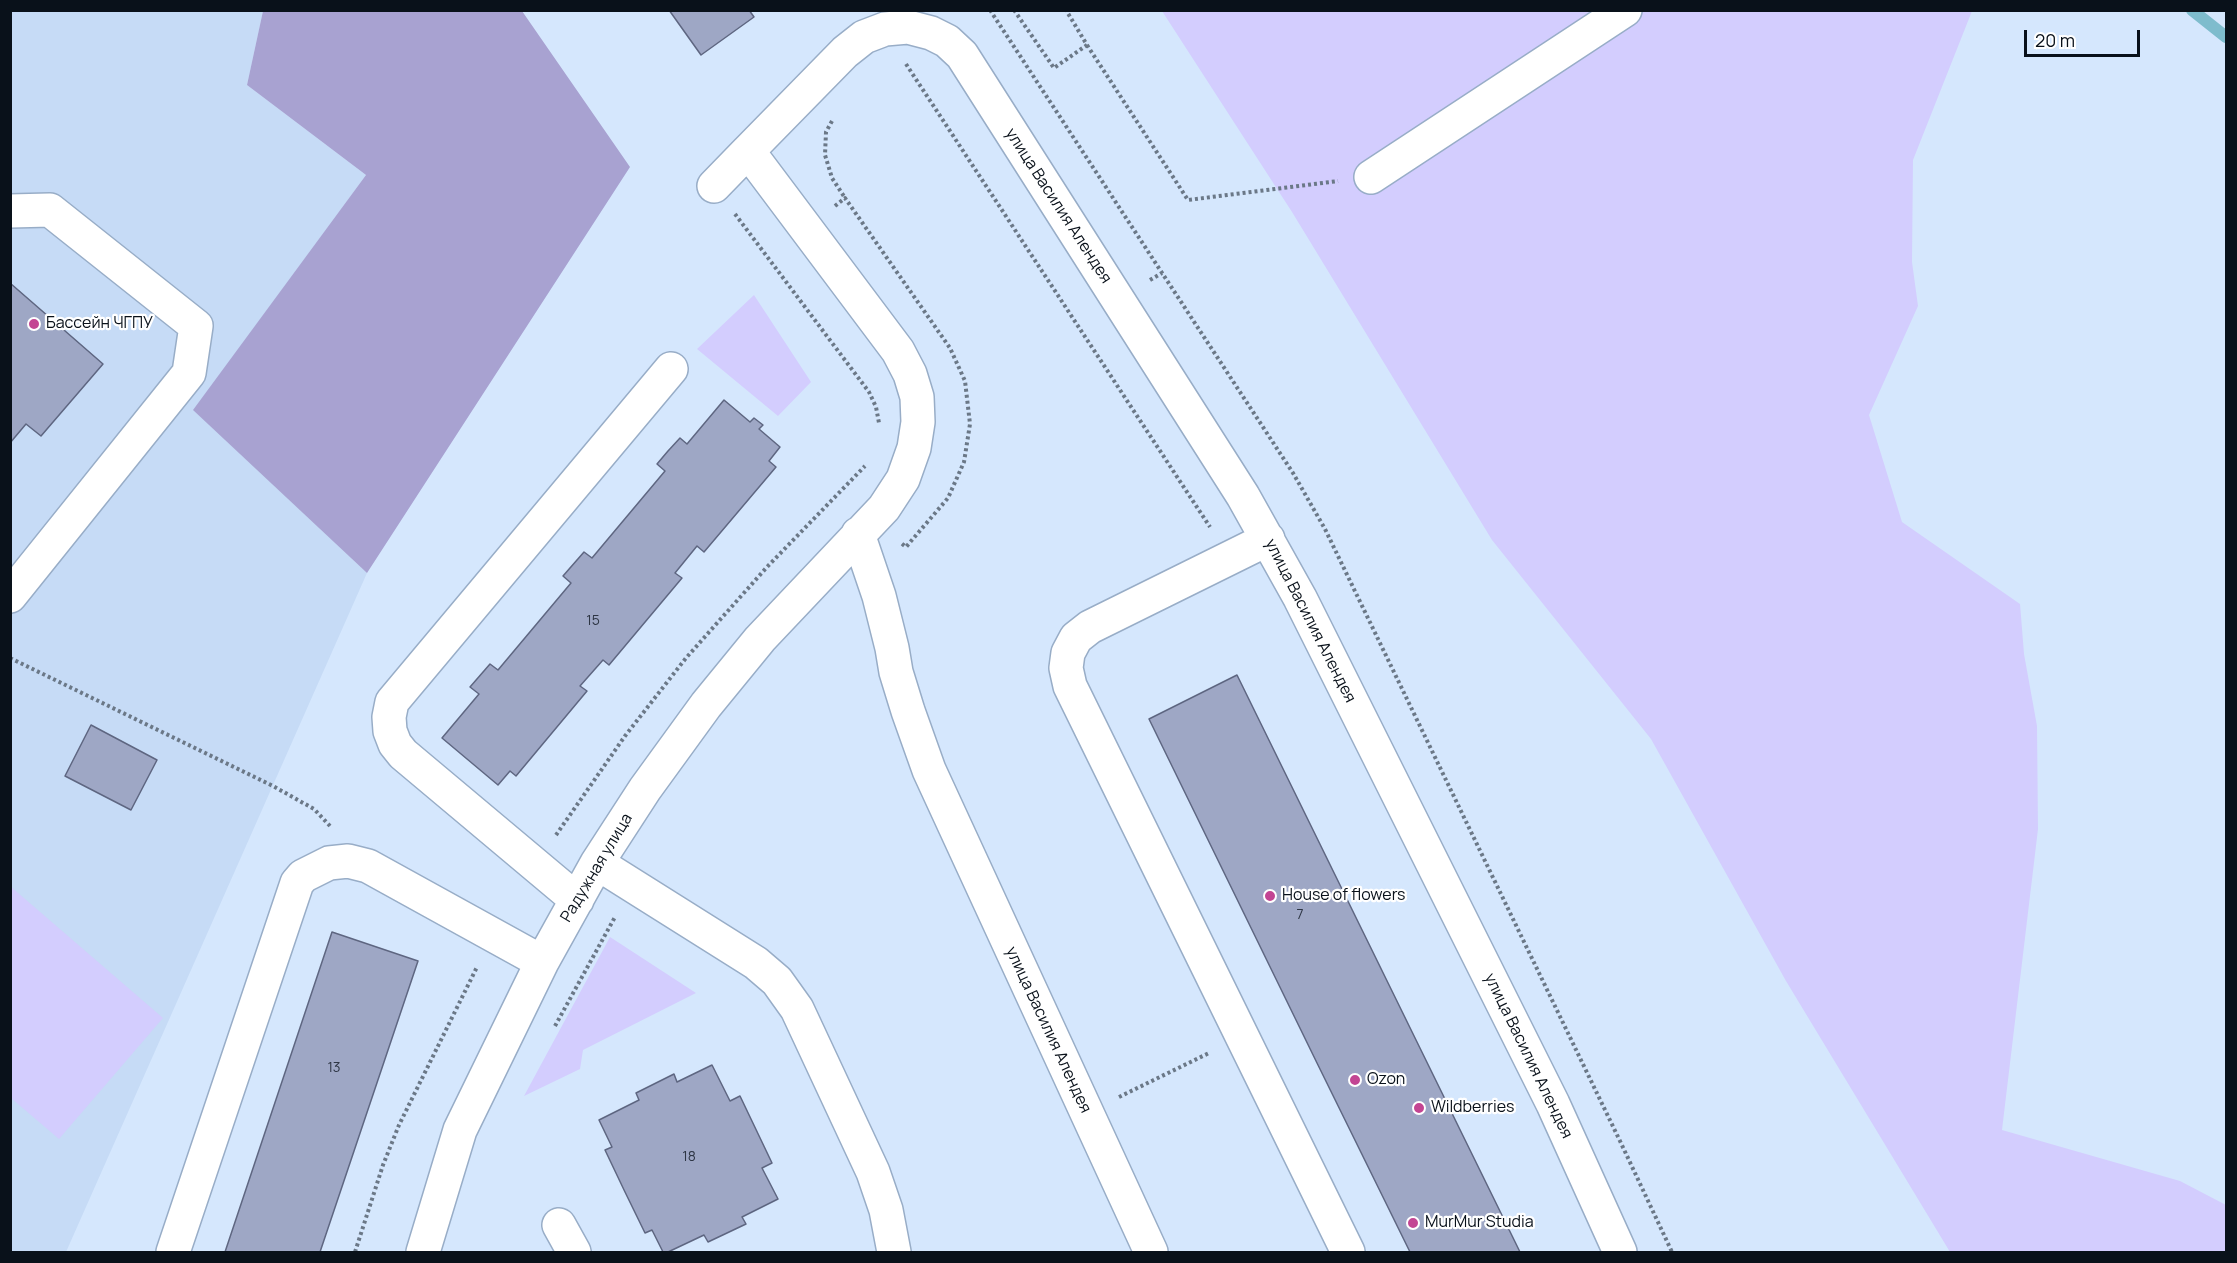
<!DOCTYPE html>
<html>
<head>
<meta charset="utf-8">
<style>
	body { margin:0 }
	#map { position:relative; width:2237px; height:1263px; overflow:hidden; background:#d5e7fd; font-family:Manrope,sans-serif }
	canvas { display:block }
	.frame { position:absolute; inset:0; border:12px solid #09111a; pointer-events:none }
	.scale { position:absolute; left:2024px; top:30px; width:116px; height:27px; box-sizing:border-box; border:3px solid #09111a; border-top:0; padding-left:8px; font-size:18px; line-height:21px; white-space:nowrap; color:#09111a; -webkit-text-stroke:4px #fff; paint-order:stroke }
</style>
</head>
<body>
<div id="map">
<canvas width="2237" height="1263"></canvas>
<div class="frame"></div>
<div class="scale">20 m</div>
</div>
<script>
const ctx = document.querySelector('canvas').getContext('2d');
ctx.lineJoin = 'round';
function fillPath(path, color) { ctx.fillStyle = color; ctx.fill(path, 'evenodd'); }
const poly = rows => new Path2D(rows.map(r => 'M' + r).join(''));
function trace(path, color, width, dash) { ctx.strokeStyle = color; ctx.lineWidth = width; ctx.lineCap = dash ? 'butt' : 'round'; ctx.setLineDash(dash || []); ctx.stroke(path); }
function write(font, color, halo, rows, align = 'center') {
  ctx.font = font + ' Manrope,sans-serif'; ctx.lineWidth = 4.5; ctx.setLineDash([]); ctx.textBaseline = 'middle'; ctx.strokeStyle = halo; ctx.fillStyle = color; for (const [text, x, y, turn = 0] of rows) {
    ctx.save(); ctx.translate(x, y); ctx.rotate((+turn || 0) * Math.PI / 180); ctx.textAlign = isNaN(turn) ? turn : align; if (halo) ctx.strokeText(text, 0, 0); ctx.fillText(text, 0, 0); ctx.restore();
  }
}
fillPath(poly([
	[10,11,263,11,247,85,366,175,194,410,367,573,66,1252,10,1252]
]), '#c6dbf6');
fillPath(poly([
	[1162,11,1972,11,1913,160,1912,262,1918,306,1869,415,1902,522,2020,604,2024,654,2037,726,2038,829,2002,1130,2180,1181,2226,1205,2226,1252,1950,1252,1786,981,1651,739,1492,540,1292,212],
	[754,295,811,382,778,416,697,349],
	[10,886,163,1018,59,1139,11,1098],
	[610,937,696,993,583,1050,580,1069,524,1096]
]), '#d3cdfe');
fillPath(poly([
	[263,11,522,11,630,167,367,573,193,410,366,175,247,85]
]), '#a8a2d1');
trace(poly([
	[2192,10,2226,37]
]), '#7ebccd', 12);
const building = poly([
	[669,10,749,10,754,17,701,55,669,10],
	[10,283,103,364,41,436,26,424,10,443,10,283],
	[724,400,750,422,754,418,763,425,759,429,780,447,769,461,776,467,704,552,697,546,675,573,682,578,609,665,603,660,580,686,587,691,516,776,510,771,498,785,442,738,479,694,470,687,490,664,498,670,571,583,563,576,584,552,592,558,665,471,657,464,668,451,680,438,687,444,724,400],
	[1237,675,1520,1252,1410,1252,1317,1063,1149,719,1237,675],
	[91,725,157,760,131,810,65,776,91,725],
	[332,932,418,961,320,1252,225,1252,332,932],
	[712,1065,730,1101,740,1096,772,1163,762,1168,778,1199,742,1217,746,1224,708,1242,704,1235,668,1252,663,1252,652,1230,645,1233,625,1192,605,1150,612,1147,599,1120,639,1100,636,1093,674,1074,677,1082,712,1065]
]);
fillPath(building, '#9ea7c5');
trace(building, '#5e6681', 1.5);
const minor = poly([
	[1371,177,1625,10],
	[714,186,748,151],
	[10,211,50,210,196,326,189,373,10,596],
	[858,534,879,596,892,648,896,672,908,711,929,770,1151,1252],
	[1268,539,1090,627,1076,638,1068,653,1066,668,1070,686,1348,1252],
	[597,863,756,963,777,981,797,1009,873,1172,886,1210,894,1252],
	[577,900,403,754,395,744,390,731,389,717,392,702,671,369],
	[559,1225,574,1252],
	[173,1252,297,883,303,876,329,863,348,861,368,866,542,962],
	[423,1252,460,1130,542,962,597,863,645,789,706,705,760,639,884,508,903,479,914,448,918,422,917,397,910,374,898,351,748,151,845,52,864,37,885,29,908,27,931,33,947,41,962,55,1243,496,1300,598,1553,1104,1620,1252]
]);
trace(minor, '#98adc7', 36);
trace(poly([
	[990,10,1293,473,1325,529,1620,1141,1672,1252],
	[1014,10,1054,68,1087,45,1066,10],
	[1087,45,1188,200,1338,181],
	[906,64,1210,527],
	[832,121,826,132,825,155,832,178,845,198],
	[835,206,845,198,950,348,965,381,970,424,964,462,948,498,906,547,901,543],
	[735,214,869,392,876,407,879,423],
	[1150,280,1162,273],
	[10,658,273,786,314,809,330,826],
	[556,835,625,736,686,658,767,567,865,466],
	[555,1026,615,917],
	[1119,1097,1209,1053],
	[355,1252,383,1165,399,1125,477,967]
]), '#6b7887', 4, [3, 3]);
trace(minor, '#fff', 33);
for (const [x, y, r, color] of [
	[34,324,6,"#c34593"],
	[1270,896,6,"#c34593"],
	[1355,1080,6,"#c34593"],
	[1419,1108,6,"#c34593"],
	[1413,1223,6,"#c34593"]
]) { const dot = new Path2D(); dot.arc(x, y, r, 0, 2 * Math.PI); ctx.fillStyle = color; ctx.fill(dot); trace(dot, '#fff', 2); }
write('14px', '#2e3645', null, [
	["15",593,621],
	["7",1300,915],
	["13",334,1068],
	["18",689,1157]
]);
write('16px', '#09111a', '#fff', [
	["улица Василия Алендея",1058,206,57],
	["улица Василия Алендея",1310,621,63],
	["Радужная улица",597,868,-59],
	["улица Василия Алендея",1048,1030,65],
	["улица Василия Алендея",1528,1056,64]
]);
write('16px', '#09111a', '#fff', [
	["Бассейн ЧГПУ",46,324],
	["House of flowers",1282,896],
	["Ozon",1367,1080],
	["Wildberries",1431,1108],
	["MurMur Studia",1425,1223]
], 'left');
</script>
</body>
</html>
